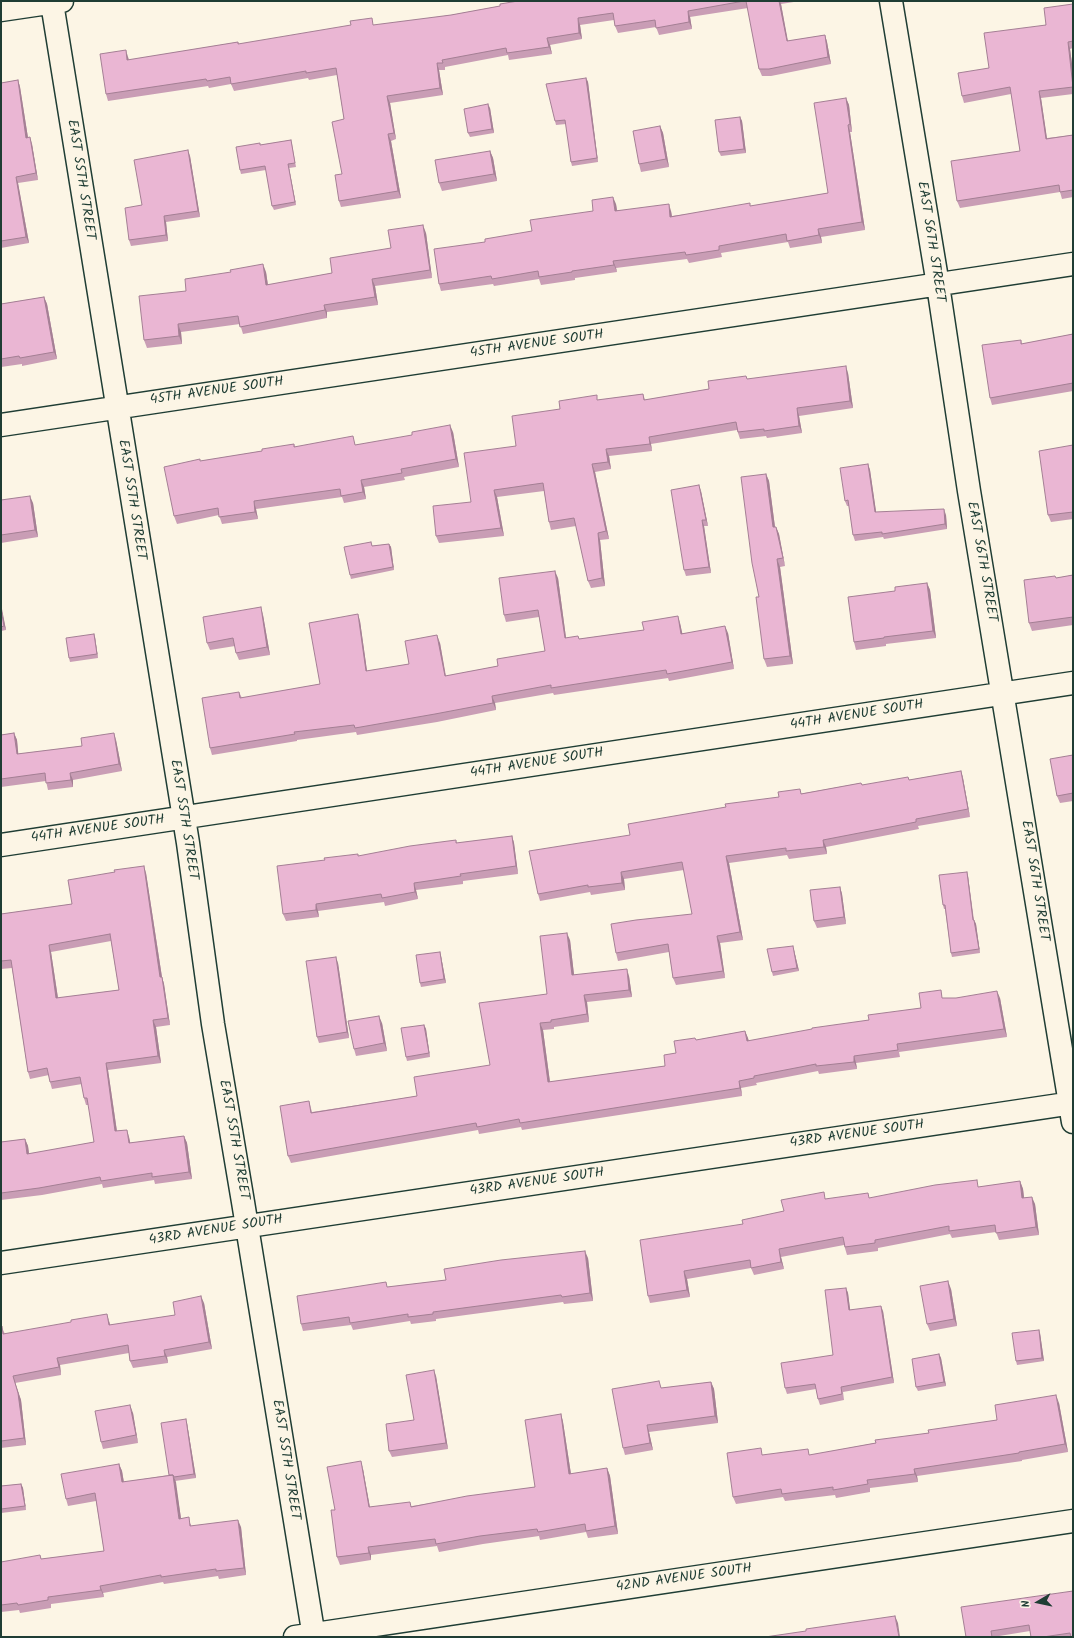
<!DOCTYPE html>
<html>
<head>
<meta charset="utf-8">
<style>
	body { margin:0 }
	#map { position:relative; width:1074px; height:1638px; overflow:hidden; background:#fcf5e5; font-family:Kalam,sans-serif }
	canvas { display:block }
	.frame { position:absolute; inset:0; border:2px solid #1f3d34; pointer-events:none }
	.north { position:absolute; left:1018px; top:1582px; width:40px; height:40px; -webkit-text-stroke:3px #fcf5e5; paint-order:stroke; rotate:261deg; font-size:11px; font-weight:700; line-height:16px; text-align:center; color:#1f3d34 }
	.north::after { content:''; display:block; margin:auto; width:14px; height:18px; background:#1f3d34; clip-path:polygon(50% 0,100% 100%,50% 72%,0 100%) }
</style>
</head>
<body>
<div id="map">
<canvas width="1074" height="1638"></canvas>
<div class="frame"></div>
<div class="north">N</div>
</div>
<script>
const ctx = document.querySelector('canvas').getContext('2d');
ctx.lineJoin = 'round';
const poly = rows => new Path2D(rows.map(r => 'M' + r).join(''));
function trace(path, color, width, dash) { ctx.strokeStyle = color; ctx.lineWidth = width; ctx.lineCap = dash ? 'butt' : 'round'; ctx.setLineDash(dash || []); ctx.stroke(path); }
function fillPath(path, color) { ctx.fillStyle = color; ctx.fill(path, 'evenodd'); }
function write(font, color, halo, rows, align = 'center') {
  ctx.font = font + ' Kalam,sans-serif'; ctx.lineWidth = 3; ctx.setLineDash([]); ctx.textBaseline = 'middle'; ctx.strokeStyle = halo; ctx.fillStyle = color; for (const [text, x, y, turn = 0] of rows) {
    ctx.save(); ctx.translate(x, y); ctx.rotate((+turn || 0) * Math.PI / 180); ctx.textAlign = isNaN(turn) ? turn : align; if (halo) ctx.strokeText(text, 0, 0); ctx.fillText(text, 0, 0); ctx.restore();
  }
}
const minor = poly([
	[891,1,938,285,969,491,1073,1122],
	[52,3,188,843,213,1024,243,1202,314,1637],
	[1,10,62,1],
	[1,425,1073,264],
	[1,845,1073,683],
	[1,1263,1073,1103],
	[295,1637,1073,1521]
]);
trace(minor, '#1f3d34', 25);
trace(minor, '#fcf5e5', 22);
fillPath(poly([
	[518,1,800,1,781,4,788,41,825,35,827,42,831,64,771,76,762,76,759,69,748,8,690,17,692,29,659,35,656,27,618,33,615,26,614,20,580,25,582,39,550,45,552,54,509,60,508,55,445,67,445,70,439,70,443,95,390,103,396,139,391,141,401,198,341,207,339,201,342,174,344,119,337,75,309,80,308,78,234,91,231,84,209,88,208,86,108,101,106,94,128,57,129,60,238,42,239,44,451,15,500,6],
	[1073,4,1073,48,1070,49,1073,71,1073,94,1041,98,1047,138,1073,135,1073,197,1062,199,1060,192,960,208,957,201,1020,151,1011,94,964,103,962,96,989,68],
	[586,78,588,82,598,162,572,166,571,162,566,124,556,125,555,121],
	[18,80,20,87,28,138,32,144,38,180,18,183,29,243,1,248,1,83],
	[846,98,849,105,852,132,850,132,865,230,821,237,822,243,790,248,788,242,721,253,722,257,689,263,687,259,616,268,617,272,575,278,575,280,541,285,539,279,494,286,493,284,441,291,439,284,485,242,532,231,593,211,616,204,617,210,671,211,672,216,751,206,828,193],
	[490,108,494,133,470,137,468,133],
	[740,117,742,121,746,153,721,156,719,152],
	[660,126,663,133,669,167,641,172,639,164],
	[291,140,292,144,296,167,289,168,296,205,274,210,272,206,266,170,241,174,240,170,260,145],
	[490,151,493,158,497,181,442,191,439,183],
	[190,156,200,217,166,222,168,241,131,246,129,240,142,205],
	[426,233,432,278,375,286,378,305,327,312,327,318,243,334,240,324,181,332,182,344,147,348,144,340,186,291,266,272,268,285,332,273],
	[44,297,47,304,57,359,22,366,22,364,1,367,1,304],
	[1073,334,1073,391,992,405,990,398,1021,340,1022,344],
	[848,373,853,408,799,416,802,433,767,438,766,436,740,439,737,430,651,444,652,451,609,456,611,469,595,472,609,539,600,540,605,586,591,588,588,581,576,526,551,530,549,522,544,491,497,497,504,536,439,543,436,536,471,502,516,446,560,409,598,400,643,394,645,400,709,389,747,379],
	[453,432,459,467,404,477,405,480,364,487,366,499,344,503,342,497,256,509,258,519,222,524,219,515,177,524,174,516,201,461,262,451,294,444,295,447,356,445],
	[1073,445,1073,519,1051,522,1048,515],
	[868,464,870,470,876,512,946,515,947,529,884,539,883,537,855,541,853,535,849,506,847,506,845,501],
	[766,474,769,481,775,527,776,527,779,534,785,566,780,567,793,664,767,667,764,659],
	[701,491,708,526,704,526,711,573,686,576,684,570],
	[1,500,33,503,38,537,1,543],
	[389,544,391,547,394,570,351,579,350,575,372,546],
	[1073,575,1073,625,1032,631,1029,623,1056,578],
	[558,578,566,638,579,639,644,630,680,623,682,633,728,633,734,669,669,681,668,678,554,695,553,693,495,703,496,710,437,722,357,735,356,732,297,740,297,741,212,755,210,748,239,692,242,698,320,684,360,621,367,671,409,664,440,643,446,676,498,666,545,651,539,617,506,622,504,615],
	[927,583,930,590,936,638,886,644,886,646,856,650,854,642,895,591],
	[1,607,6,630,1,631],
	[263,615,270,655,239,660,236,653,235,646,210,650,207,643],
	[94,634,95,637,98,658,70,662,69,658],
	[14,733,17,740,18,754,82,746,116,740,122,771,73,780,73,787,48,790,46,781,1,787,1,735],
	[1073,755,1073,801,1060,803,1057,796],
	[961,771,963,778,970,817,918,826,919,829,826,847,827,854,789,859,787,855,729,863,743,940,720,943,725,978,676,985,673,978,669,952,618,961,616,953,692,914,684,870,624,879,625,890,591,895,590,892,540,901,538,894,630,835,726,807,861,783,862,785,909,780],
	[512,836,514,843,518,874,463,881,463,884,416,890,418,899,385,906,384,902,318,911,319,917,286,921,283,914,359,856,456,840,457,843],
	[967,872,968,876,974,920,976,924,980,953,952,957,951,953,945,909,944,909,943,905],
	[146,873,162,977,164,984,170,1025,156,1027,161,1063,108,1070,117,1131,129,1137,130,1143,184,1136,187,1143,192,1179,155,1184,154,1180,103,1188,102,1184,42,1195,1,1200,1,1142,25,1139,28,1146,29,1154,94,1142,89,1105,86,1105,84,1098,82,1084,52,1089,50,1082,49,1075,30,1079,28,1072,12,968,1,969,1,914,72,904],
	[111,941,119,990,58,998,51,952],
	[840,887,842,894,846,924,817,928,814,921],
	[570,940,574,975,629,976,632,997,587,1002,589,1022,554,1027,554,1029,543,1030,550,1082,665,1066,676,1053,696,1040,745,1031,749,1041,869,1020,921,1008,944,998,1000,998,1007,1037,899,1052,900,1057,856,1063,857,1069,819,1074,818,1071,756,1083,757,1085,741,1088,742,1096,522,1130,521,1127,479,1134,478,1130,291,1163,288,1156,309,1101,312,1112,417,1096,490,1065,547,994],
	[794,950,799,971,773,976,772,972],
	[440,952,441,956,446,983,421,987,420,983],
	[338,963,349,1038,319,1043,317,1037],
	[382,1023,387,1051,356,1056,354,1049],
	[424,1025,426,1029,430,1057,407,1061,406,1057],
	[1020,1181,1023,1189,1024,1198,1035,1204,1039,1235,999,1240,996,1232,952,1238,950,1234,878,1248,878,1251,847,1255,844,1245,781,1257,784,1269,754,1275,751,1268,687,1279,690,1297,650,1303,648,1296,743,1224,784,1211,826,1199,870,1198,979,1187],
	[588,1258,593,1301,564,1304,563,1302,436,1319,436,1321,411,1324,410,1321,353,1330,351,1325,303,1331,301,1324,388,1287,446,1280],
	[846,1288,848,1293,850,1310,883,1311,894,1383,843,1392,844,1400,820,1405,818,1399,816,1389,787,1394,785,1388,833,1355],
	[951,1289,957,1326,930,1331,927,1324],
	[204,1303,212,1349,167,1357,168,1363,133,1368,130,1361,129,1353,60,1365,61,1375,15,1383,21,1400,26,1445,1,1448,1,1326,5,1334,109,1321,110,1325,175,1315],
	[1039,1330,1040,1333,1044,1361,1017,1365,1016,1361],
	[939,1354,941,1358,946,1386,918,1391,916,1387],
	[436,1376,448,1449,392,1457,389,1451,414,1420],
	[711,1382,714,1389,718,1423,649,1432,653,1450,625,1455,623,1448,662,1388],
	[1059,1403,1068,1452,1022,1460,1022,1461,917,1476,918,1482,870,1488,870,1492,836,1498,835,1495,785,1501,783,1497,736,1504,733,1497,763,1455,811,1455,997,1420],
	[133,1413,138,1443,103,1449,101,1442],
	[561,1414,563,1422,571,1474,607,1468,610,1476,618,1534,588,1538,586,1532,540,1540,539,1536,483,1544,439,1552,437,1546,371,1555,371,1560,340,1565,337,1557,335,1510,363,1469,370,1507,412,1506,535,1487],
	[187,1423,196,1478,175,1481,181,1518,191,1524,191,1526,241,1527,246,1575,219,1579,218,1576,164,1584,163,1582,103,1593,104,1597,51,1604,51,1608,20,1613,19,1610,1,1612,1,1562,42,1559,104,1551,96,1501,68,1506,66,1499,119,1464,122,1471,124,1482,169,1475],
	[21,1484,23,1488,26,1510,1,1513,1,1486],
	[1073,1591,1073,1637,1031,1637,1030,1631,993,1637,966,1637]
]), '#c99db5');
fillPath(poly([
	[779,1,780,1,781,4,789,48,787,41],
	[688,11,690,17,692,29,689,22],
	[578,18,580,25,582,39,579,33],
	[825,35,827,42,831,64,828,57],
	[547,38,550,45,552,54,549,47],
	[1068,42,1070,49,1073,71,1073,84],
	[126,50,128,57,130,67,127,60],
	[437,63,439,70,443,95,440,88],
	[586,78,588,82,598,162,597,158],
	[18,80,20,87,29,144,26,138],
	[1039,91,1041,98,1048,146,1046,139],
	[387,96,390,103,396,139,394,133],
	[846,98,849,105,852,132,850,124],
	[488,104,490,108,494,133,492,129],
	[740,117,742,121,746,153,744,149],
	[848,125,850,132,865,230,862,222],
	[660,126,663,133,669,167,666,159],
	[388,134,391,141,401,198,398,191],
	[30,137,32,144,38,180,36,173],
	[188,150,190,156,200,217,198,211],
	[490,151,493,158,497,181,494,174],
	[288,164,289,168,296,205,295,202],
	[16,177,18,183,29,243,26,237],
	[613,197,616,204,618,218,615,211],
	[669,204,671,211,673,224,670,217],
	[164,216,166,222,168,241,166,235],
	[423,225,426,233,432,278,430,270],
	[818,229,821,237,822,243,819,235],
	[613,261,616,268,617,272,614,265],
	[263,264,266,272,269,293,266,285],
	[372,279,375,286,378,305,375,297],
	[44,297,47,304,57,359,54,352],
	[324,305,327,312,327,318,325,310],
	[178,324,181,332,182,344,179,336],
	[846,366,848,373,853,408,850,401],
	[797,408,799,416,802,433,799,426],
	[450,425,453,432,459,467,456,459],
	[649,437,651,444,652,451,650,444],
	[606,449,609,456,611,469,608,462],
	[592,464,595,472,609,539,606,531],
	[868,464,870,470,877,518,875,512],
	[766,474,769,481,776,535,773,527],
	[361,480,364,487,366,499,363,492],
	[699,485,701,491,708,526,706,520],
	[494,490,497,497,504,536,501,528],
	[30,496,33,503,38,537,35,530],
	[254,501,256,509,258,519,255,512],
	[944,509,946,515,947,529,945,524],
	[702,520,704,526,711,573,709,567],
	[776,527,779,534,785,566,783,558],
	[598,533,600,540,605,586,602,578],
	[389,544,391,547,394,570,393,567],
	[777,559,780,567,793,664,790,656],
	[555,571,558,578,567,645,565,638],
	[927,583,930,590,936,638,933,631],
	[1,607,2,609,6,630,4,626],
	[261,607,263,615,270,655,267,647],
	[358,614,360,621,368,678,366,671],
	[678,616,680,623,684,641,681,634],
	[725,626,728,633,734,669,732,662],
	[94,634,95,637,98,658,97,654],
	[437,635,440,643,447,684,445,676],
	[492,696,495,703,496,710,493,703],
	[14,733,17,740,19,761,17,754],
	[114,733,116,740,122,771,119,764],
	[961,771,963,778,970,817,968,809],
	[70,773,73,780,73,787,71,780],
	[512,836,514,843,518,874,516,866],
	[823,840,826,847,827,854,824,847],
	[726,856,729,863,743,940,740,932],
	[144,866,146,873,163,984,160,977],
	[621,872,624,879,625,890,622,883],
	[967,872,968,876,974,924,973,920],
	[414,883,416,890,418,899,415,892],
	[840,887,842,894,846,924,844,917],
	[316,904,318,911,319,917,316,910],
	[974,920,976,924,980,953,979,949],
	[567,933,570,940,575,983,572,975],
	[717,936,720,943,725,978,723,971],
	[49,945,51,952,59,1005,56,998],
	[793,946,794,950,799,971,797,968],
	[440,952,441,956,446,983,444,979],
	[336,957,338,963,349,1038,347,1032],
	[627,969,629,976,632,997,629,990],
	[162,977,164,984,170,1025,168,1018],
	[997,991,1000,998,1007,1037,1004,1029],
	[584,995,587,1002,589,1022,587,1014],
	[379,1016,382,1023,387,1051,384,1043],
	[153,1020,156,1027,161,1063,158,1056],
	[540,1023,543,1030,551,1090,548,1082],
	[424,1025,426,1029,430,1057,429,1053],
	[745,1031,748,1038,750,1048,747,1041],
	[854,1056,856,1063,857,1069,854,1062],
	[106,1063,108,1070,118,1139,115,1131],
	[739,1081,741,1088,742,1096,740,1088],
	[127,1130,129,1137,132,1151,129,1143],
	[184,1136,187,1143,192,1179,189,1172],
	[25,1139,28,1146,30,1162,27,1154],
	[1020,1181,1023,1189,1025,1206,1022,1198],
	[1032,1197,1035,1204,1039,1235,1036,1227],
	[779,1249,784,1269,781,1262],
	[585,1251,588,1258,593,1301,590,1293],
	[684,1271,687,1279,690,1297,687,1290],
	[948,1281,951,1289,957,1326,954,1319],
	[846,1288,848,1293,851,1316,849,1310],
	[201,1296,204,1303,212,1349,209,1342],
	[881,1306,883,1311,894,1383,892,1377],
	[107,1314,109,1321,112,1332,109,1325],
	[1039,1330,1040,1333,1044,1361,1042,1358],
	[164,1350,167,1357,168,1363,165,1356],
	[939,1354,941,1358,946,1386,944,1382],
	[57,1358,60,1365,61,1375,59,1367],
	[434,1370,436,1376,448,1449,446,1443],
	[13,1376,21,1400,26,1445,24,1438],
	[711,1382,714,1389,718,1423,715,1416],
	[1056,1395,1059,1403,1068,1452,1065,1444],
	[130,1405,133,1413,138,1443,136,1435],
	[561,1414,563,1422,572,1481,569,1474],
	[186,1419,187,1423,196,1478,194,1474],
	[647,1425,649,1432,653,1450,650,1443],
	[361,1461,363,1469,371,1514,369,1507],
	[119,1464,122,1471,125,1490,122,1482],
	[607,1468,610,1476,618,1534,615,1526],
	[914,1469,917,1476,918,1482,915,1474],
	[173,1475,176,1482,182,1526,179,1519],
	[21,1484,23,1488,26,1510,25,1506],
	[238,1520,241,1527,246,1575,244,1568],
	[368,1547,371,1555,371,1560,369,1553],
	[100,1586,103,1593,104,1597,101,1590],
	[895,1616,898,1623,900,1637,899,1637]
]), '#a47f94');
const building = poly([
	[518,1,744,1,688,11,689,22,656,28,655,20,615,26,613,13,578,18,579,33,547,38,549,47,507,53,506,48,442,60,443,63,437,63,440,88,387,96,394,133,388,134,398,191,339,201,335,175,342,174,332,122,344,119,336,68,306,73,306,71,231,84,230,77,207,81,206,79,106,94,100,54,126,50,127,60,238,42,238,44,351,25,350,21,372,18,373,25,451,15,500,6,500,4,518,1],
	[746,1,779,1,787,41,825,35,828,57,769,69,759,69,746,1],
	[1073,4,1073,41,1068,42,1073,87,1039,91,1046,139,1073,135,1073,190,1060,192,1059,185,957,201,951,161,1020,151,1010,87,962,96,958,73,989,68,984,33,1046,25,1044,8,1073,4],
	[586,78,597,158,571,162,565,120,555,121,546,84,586,78],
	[18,80,26,138,30,137,36,173,16,177,26,237,1,241,1,83,18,80],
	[846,98,850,124,848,125,862,222,818,229,819,235,787,241,786,234,719,246,719,250,686,255,685,252,613,261,614,265,572,271,572,272,539,277,538,271,492,279,491,276,439,284,434,249,485,242,485,239,532,231,530,220,593,211,592,200,613,197,615,211,669,204,670,217,750,203,750,206,828,193,814,103,846,98],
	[488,104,492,129,468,133,464,109,488,104],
	[740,117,744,149,719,152,715,120,740,117],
	[660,126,666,159,639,164,633,131,660,126],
	[291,140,295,163,288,164,295,202,272,206,265,166,240,170,236,147,260,143,260,145,291,140],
	[188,150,198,211,164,216,166,235,129,240,125,208,142,205,134,160,188,150],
	[490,151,494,174,439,183,435,160,490,151],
	[423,225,430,270,372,279,375,297,324,305,325,310,240,327,238,316,178,324,179,336,144,340,139,296,186,291,185,279,231,272,230,270,263,264,266,285,332,273,330,258,391,248,388,230,423,225],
	[44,297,54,352,20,358,19,356,1,359,1,304,44,297],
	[1073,334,1073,383,990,398,982,345,1021,340,1021,344,1073,334],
	[846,366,850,401,797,408,799,426,764,431,764,429,738,432,736,422,649,437,650,444,606,449,608,462,592,464,606,531,598,533,602,578,588,581,574,518,549,522,543,483,494,490,501,528,436,536,433,506,471,502,464,453,516,446,512,416,560,409,559,401,597,395,597,400,643,394,644,400,709,389,708,381,746,376,747,379,846,366],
	[450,425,456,459,401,469,402,473,361,480,363,492,341,496,340,489,254,501,255,512,219,517,218,508,174,516,164,467,200,459,200,461,262,451,262,449,294,444,294,447,353,436,355,445,412,435,412,432,450,425],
	[1073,445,1073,512,1048,515,1039,451,1073,445],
	[868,464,875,512,944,509,945,524,882,534,882,532,853,535,848,500,845,501,840,468,868,464],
	[766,474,773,527,776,527,783,558,777,559,790,656,764,659,756,597,759,597,752,563,741,477,766,474],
	[699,485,706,520,702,520,709,567,684,570,671,490,699,485],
	[30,496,35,530,1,535,1,500,30,496],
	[371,542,372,546,389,544,393,567,350,575,344,547,371,542],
	[555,571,565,638,578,636,579,639,644,630,642,622,678,616,681,634,725,626,732,662,667,674,666,670,551,688,551,685,492,696,493,703,435,714,355,728,354,725,294,732,295,734,210,748,202,698,239,692,240,698,320,684,309,623,358,614,366,671,409,664,405,641,437,635,445,676,498,666,497,659,545,651,538,610,504,615,499,578,555,571],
	[1073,575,1073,617,1029,623,1024,580,1055,576,1056,578,1073,575],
	[927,583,933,631,884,637,884,638,854,642,848,597,895,591,895,587,927,583],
	[261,607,267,647,236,653,233,638,207,643,203,617,261,607],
	[1,609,4,626,1,627,1,609],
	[94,634,97,654,69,658,66,638,94,634],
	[14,733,17,754,82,746,81,738,114,733,119,764,70,773,71,780,46,783,45,773,1,779,1,735,14,733],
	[1073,755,1073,793,1057,796,1050,759,1073,755],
	[961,771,968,809,916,819,916,822,823,840,824,847,786,851,786,848,726,856,740,932,717,936,723,971,673,978,668,944,616,953,611,924,636,920,692,914,682,862,621,872,622,883,588,887,588,885,538,894,529,851,630,835,628,824,726,807,725,804,779,797,778,792,800,789,801,794,861,783,862,785,908,777,909,780,961,771],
	[512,836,516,866,460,874,461,876,414,883,415,892,382,898,381,894,316,904,316,910,283,914,277,866,325,860,324,858,358,854,358,856,410,846,456,840,456,843,512,836],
	[144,866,160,977,162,977,168,1018,153,1020,158,1056,106,1063,115,1131,127,1130,129,1143,184,1136,189,1172,152,1177,152,1173,101,1181,100,1177,39,1188,1,1193,1,1142,25,1139,27,1154,94,1142,87,1098,84,1098,80,1077,50,1082,47,1068,28,1072,11,960,1,961,1,914,72,904,68,880,115,872,114,870,144,866],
	[110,934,119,990,56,998,49,945,110,934],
	[967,872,973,920,974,920,979,949,951,953,945,905,943,905,939,875,967,872],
	[840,887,844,917,814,921,810,890,840,887],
	[567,933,572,975,627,969,629,990,584,995,587,1014,551,1020,551,1022,540,1023,548,1082,665,1066,664,1055,676,1053,674,1041,695,1038,696,1040,745,1031,747,1041,812,1029,812,1028,869,1020,868,1015,921,1008,919,993,941,990,942,998,956,998,997,991,1004,1029,897,1044,898,1050,854,1056,854,1062,816,1066,816,1064,754,1076,754,1078,739,1081,740,1088,520,1123,519,1119,477,1127,476,1123,288,1156,280,1106,309,1101,311,1113,417,1096,414,1077,490,1065,479,1003,547,994,540,936,567,933],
	[793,946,797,968,772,972,767,949,793,946],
	[440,952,444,979,420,983,416,955,440,952],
	[336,957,347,1032,317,1037,306,961,336,957],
	[379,1016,384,1043,354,1049,348,1021,379,1016],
	[424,1025,429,1053,406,1057,401,1028,424,1025],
	[977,1180,978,1187,1020,1181,1022,1198,1032,1197,1036,1227,996,1233,995,1225,949,1231,949,1226,875,1240,875,1243,845,1247,843,1237,779,1249,781,1262,751,1268,750,1260,684,1271,687,1290,648,1296,640,1240,743,1224,742,1220,784,1211,781,1200,824,1192,825,1199,868,1193,869,1198,935,1185,977,1180],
	[585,1251,590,1293,562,1297,561,1295,433,1312,433,1314,408,1317,408,1314,350,1323,349,1317,301,1324,297,1296,386,1282,387,1287,446,1280,444,1269,501,1260,585,1251],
	[948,1281,954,1319,927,1324,920,1286,948,1281],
	[846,1288,849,1310,881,1306,892,1377,841,1387,842,1394,818,1399,815,1384,785,1388,781,1363,833,1355,825,1290,846,1288],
	[201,1296,209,1342,164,1350,165,1356,130,1361,128,1345,57,1358,59,1367,13,1376,18,1393,24,1438,1,1441,1,1326,2,1326,3,1334,71,1322,71,1320,107,1314,109,1325,175,1315,173,1302,201,1296],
	[1039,1330,1042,1358,1016,1361,1012,1333,1039,1330],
	[939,1354,944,1382,916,1387,912,1359,939,1354],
	[434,1370,446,1443,389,1451,386,1424,414,1420,406,1375,434,1370],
	[659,1381,661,1388,711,1382,715,1416,647,1425,650,1443,623,1448,612,1389,659,1381],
	[1056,1395,1065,1444,1019,1452,1019,1453,914,1469,915,1474,867,1480,868,1484,833,1490,833,1487,782,1494,781,1489,733,1497,727,1453,761,1448,762,1455,808,1449,809,1455,876,1443,875,1440,929,1433,928,1430,997,1420,995,1405,1056,1395],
	[130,1405,136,1435,101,1442,95,1411,130,1405],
	[561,1414,569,1474,607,1468,615,1526,586,1531,585,1524,538,1532,537,1529,480,1536,436,1544,435,1539,368,1547,369,1553,337,1557,331,1510,335,1510,327,1467,361,1461,369,1507,410,1502,411,1507,467,1496,535,1487,525,1420,561,1414],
	[186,1419,194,1474,174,1477,173,1475,169,1475,161,1423,186,1419],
	[119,1464,122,1482,173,1475,179,1519,189,1517,190,1526,238,1520,244,1568,216,1571,216,1569,161,1577,161,1575,100,1586,101,1590,48,1597,48,1600,18,1605,17,1603,1,1605,1,1562,40,1555,41,1559,104,1551,95,1493,66,1499,61,1474,119,1464],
	[21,1484,25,1506,1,1509,1,1486,21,1484],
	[1073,1591,1073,1637,1071,1637,1070,1633,1043,1637,1031,1637,1029,1625,991,1631,992,1637,966,1637,961,1607,1073,1591],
	[895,1616,899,1637,765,1637,806,1631,806,1629,895,1616]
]);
fillPath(building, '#eab6d3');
trace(building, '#a47f94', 1);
write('14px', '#1f3d34', '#fcf5e5', [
	["EAST 55TH STREET",80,180,81],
	["EAST 56TH STREET",930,242,81],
	["45TH AVENUE SOUTH",537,345,-8],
	["45TH AVENUE SOUTH",217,392,-8],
	["EAST 55TH STREET",131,500,81],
	["EAST 56TH STREET",981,562,80],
	["44TH AVENUE SOUTH",857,716,-9],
	["44TH AVENUE SOUTH",537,764,-9],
	["EAST 55TH STREET",183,820,81],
	["44TH AVENUE SOUTH",98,830,-8],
	["EAST 56TH STREET",1034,881,81],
	["43RD AVENUE SOUTH",857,1135,-8],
	["EAST 55TH STREET",233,1140,80],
	["43RD AVENUE SOUTH",537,1183,-8],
	["43RD AVENUE SOUTH",216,1231,-9],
	["EAST 55TH STREET",285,1460,81],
	["42ND AVENUE SOUTH",684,1579,-8]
]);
</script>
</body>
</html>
